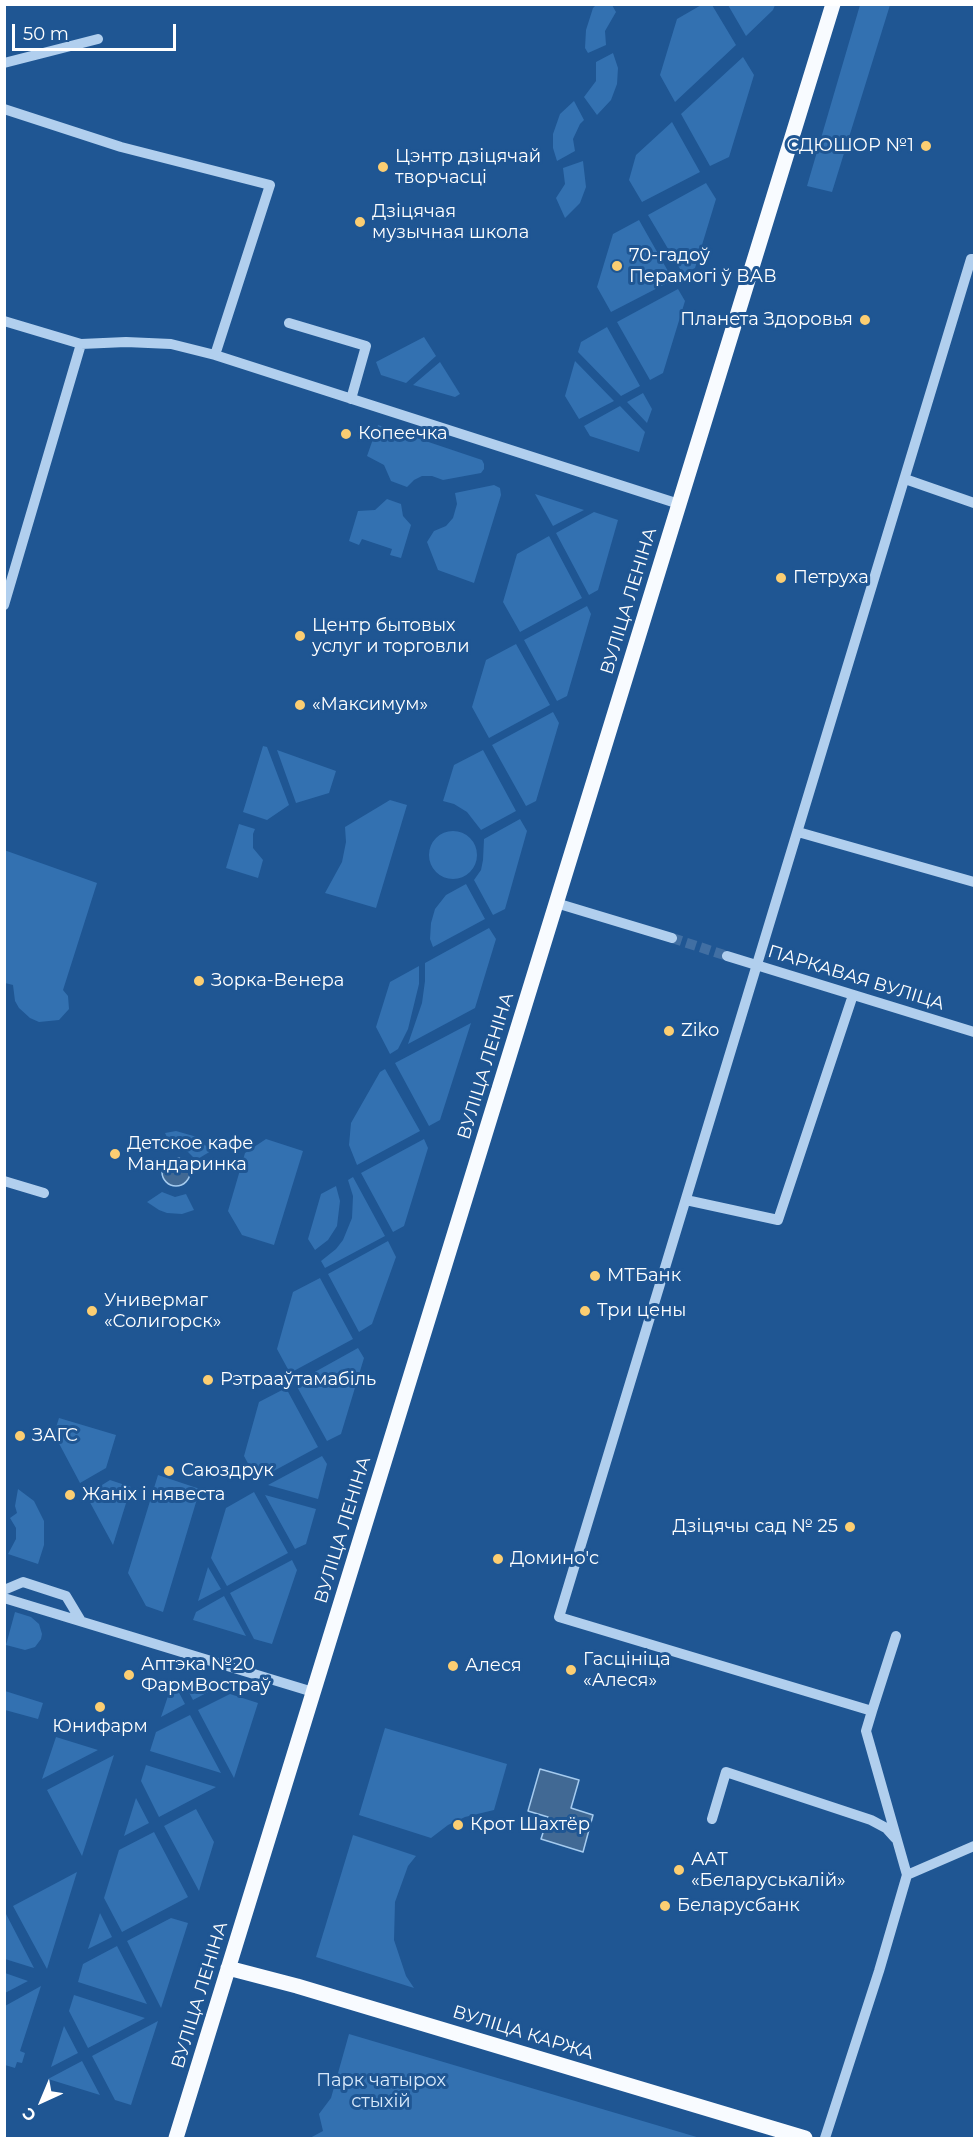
<!DOCTYPE html>
<html>
<head>
<meta charset="utf-8">
<style>
	body { margin:0 }
	#map { position:relative; width:979px; height:2143px; overflow:hidden; background:#1f5693; font-family:Montserrat,sans-serif }
	canvas { display:block }
	.frame { position:absolute; inset:0; border:6px solid #fff; pointer-events:none }
	.north { position:absolute; left:12px; top:2071px; width:60px; height:60px; -webkit-text-stroke:4px #1f5693; paint-order:stroke; rotate:224deg; font-size:16px; font-weight:700; line-height:24px; text-align:center; color:#fff }
	.north::after { content:''; display:block; margin:auto; width:21px; height:27px; background:#fff; clip-path:polygon(50% 0,100% 100%,50% 72%,0 100%) }
	.scale { position:absolute; left:12px; top:24px; width:164px; height:27px; box-sizing:border-box; border:3px solid #fff; border-top:0; padding-left:8px; font-size:18px; line-height:21px; white-space:nowrap; color:#fff; -webkit-text-stroke:4px #1f5693; paint-order:stroke }
</style>
</head>
<body>
<div id="map">
<canvas width="979" height="2143"></canvas>
<div class="frame"></div>
<div class="north">С</div>
<div class="scale">50 m</div>
</div>
<script>
const ctx = document.querySelector('canvas').getContext('2d');
ctx.lineJoin = 'round';
function fillPath(path, color) { ctx.fillStyle = color; ctx.fill(path, 'evenodd'); }
const poly = rows => new Path2D(rows.map(r => 'M' + r).join(''));
function trace(path, color, width, dash) { ctx.strokeStyle = color; ctx.lineWidth = width; ctx.lineCap = dash ? 'butt' : 'round'; ctx.setLineDash(dash || []); ctx.stroke(path); }
function write(font, color, halo, rows, align = 'center') {
  ctx.font = font + ' Montserrat,sans-serif'; ctx.lineWidth = 6; ctx.setLineDash([]); ctx.textBaseline = 'middle'; ctx.strokeStyle = halo; ctx.fillStyle = color; for (const [text, x, y, turn = 0] of rows) {
    ctx.save(); ctx.translate(x, y); ctx.rotate((+turn || 0) * Math.PI / 180); ctx.textAlign = isNaN(turn) ? turn : align; if (halo) ctx.strokeText(text, 0, 0); ctx.fillText(text, 0, 0); ctx.restore();
  }
}
fillPath(poly([
	[703,4,712,5,736,45,675,102,660,75,677,19],
	[596,5,612,5,616,12,605,31,606,45,588,53,585,48,586,30,593,8],
	[728,5,775,5,773,10,746,36],
	[860,5,890,5,832,192,807,186],
	[613,53,618,68,617,84,611,100,597,115,584,97,596,81,596,62],
	[743,57,754,75,729,157,710,166,681,114],
	[574,101,584,120,580,124,573,139,575,151,557,161,553,148,553,134,560,114],
	[672,122,700,172,642,202,629,180,636,155],
	[583,161,586,187,580,203,565,218,556,198,565,184,563,168],
	[706,183,716,199,695,268,683,274,648,215],
	[639,220,673,280,611,312,597,287,613,234],
	[678,289,685,301,663,373,650,380,617,322],
	[607,327,640,386,621,396,578,352,581,342],
	[424,337,436,356,406,383,381,375,376,362],
	[575,361,614,401,579,419,565,396],
	[440,362,460,394,455,397,413,385],
	[643,393,652,409,647,423,627,402],
	[620,406,645,432,639,452,590,436,584,426],
	[378,425,482,460,484,464,484,469,481,473,443,480,432,476,422,476,414,480,407,487,391,481,384,465,367,456],
	[494,485,500,488,501,495,474,583,438,570,427,542,434,531,446,526,453,518,457,504,455,493],
	[535,494,584,510,553,526],
	[387,499,401,504,403,516,411,525,401,558,390,555,392,549,362,539,359,545,349,541,358,511,375,510],
	[594,512,618,520,598,590,589,595,556,533],
	[549,536,582,598,520,632,503,602,517,554],
	[587,606,591,614,567,696,557,701,524,640],
	[516,644,550,705,489,738,472,707,486,660],
	[553,712,559,723,536,801,526,806,492,745],
	[263,746,267,747,289,805,267,820,243,812],
	[277,750,336,771,329,793,296,803],
	[483,750,516,811,481,830,467,812,454,804,443,801,454,765],
	[390,800,407,805,376,908,325,893,342,862,346,842,345,827],
	[520,819,527,831,505,909,493,915,474,880,481,870,483,860,484,839],
	[239,824,255,829,253,834,253,848,263,860,258,878,226,868],
	'429 855a24 24 0 1 1 48 0a24 24 0 1 1-48 0Z',
	[4,850,97,883,63,990,68,996,69,1009,59,1020,39,1022,30,1018,19,1008,15,1001,13,985,5,983],
	[466,884,485,919,433,947,430,939,431,923,435,909,446,895],
	[489,928,496,939,475,1008,408,1044,422,1003,425,981,425,963],
	[419,966,419,984,408,1029,398,1049,390,1054,376,1027,390,982],
	[471,1023,440,1120,429,1126,395,1063],
	[385,1069,420,1131,357,1165,349,1145,351,1123,380,1072],
	[176,1131,197,1137,211,1151,196,1160,188,1152,173,1149,165,1133],
	[266,1139,303,1151,274,1245,242,1235,228,1211,245,1153],
	[424,1139,428,1148,404,1226,393,1232,361,1173],
	[353,1177,385,1236,325,1268,321,1261,336,1249,343,1240,352,1218,353,1196,348,1180],
	[336,1186,340,1201,337,1226,328,1240,315,1250,308,1239,321,1194],
	[162,1192,175,1197,186,1194,194,1210,182,1214,167,1213,159,1210,147,1202],
	[388,1241,396,1257,372,1324,359,1332,328,1274],
	[320,1278,353,1339,290,1373,277,1349,293,1292],
	[358,1348,364,1358,341,1434,327,1441,295,1383],
	[286,1388,318,1447,257,1480,244,1456,259,1402],
	[59,1418,116,1435,106,1468,80,1483,54,1434],
	[322,1456,327,1464,318,1499,268,1485],
	[158,1475,200,1489,163,1612,146,1606,128,1573],
	[110,1480,131,1487,113,1545,86,1495],
	[18,1489,34,1501,44,1521,44,1545,38,1564,8,1554,16,1539,16,1528,10,1518,17,1513,15,1506],
	[254,1492,288,1553,227,1586,211,1558,226,1508],
	[265,1495,316,1509,306,1544,295,1549],
	[292,1560,297,1570,272,1644,254,1639,230,1593],
	[208,1567,221,1589,198,1601],
	[224,1596,246,1636,193,1620,196,1612],
	[15,1612,31,1617,39,1624,42,1634,41,1639,35,1647,25,1650,6,1645],
	[182,1679,214,1689,193,1700],
	[173,1681,185,1704,161,1717],
	[5,1691,43,1703,38,1719,5,1710],
	[230,1694,258,1703,234,1778,198,1710],
	[190,1715,221,1773,150,1751,156,1732],
	[385,1728,507,1764,494,1810,465,1817,448,1825,431,1838,359,1815],
	[56,1737,98,1750,42,1779],
	[114,1755,82,1856,47,1790],
	[146,1765,216,1787,159,1817,141,1781],
	[136,1798,149,1823,124,1836],
	[196,1809,214,1842,199,1891,164,1826],
	[154,1832,188,1897,122,1932,104,1898,119,1850],
	[353,1835,416,1856,408,1866,395,1902,394,1940,406,1976,414,1988,316,1957],
	[77,1872,47,1969,13,1906],
	[5,1912,34,1968,5,1959],
	[100,1913,112,1937,88,1949],
	[171,1918,188,1923,161,2008,127,1941],
	[117,1946,147,2004,78,1982,83,1964],
	[5,1973,28,1981,5,1993],
	[41,1986,20,2051,25,2053,22,2063,17,2062,15,2068,5,2065,5,2006],
	[74,1995,145,2018,88,2048,69,2011],
	[158,2021,131,2105,115,2100,92,2056],
	[64,2026,78,2053,51,2067],
	[349,2034,700,2138,310,2138,323,2131,319,2114,331,2098],
	[82,2061,100,2095,48,2079]
]), '#3371b1');
const water = poly([
	'162 1172a14 14 0 1 1 28 0a14 14 0 1 1-28 0Z',
	[540,1769,579,1780,571,1808,593,1815,583,1852,541,1839,548,1817,528,1811,540,1769]
]);
fillPath(water, '#416994');
trace(water, '#a5cbef', 1.5);
trace(poly([
	[672,938,727,956]
]), '#416fa3', 10, [10, 5]);
trace(poly([
	[4,63,98,39],
	[4,109,121,147,270,185,215,355],
	[4,321,81,344,126,342,171,344,215,355,679,504],
	[289,323,366,346,351,399],
	[905,479,974,503],
	[4,605,81,344],
	[798,832,974,882],
	[556,903,672,938],
	[727,956,974,1032],
	[4,1181,44,1193],
	[686,1200,778,1220,853,995],
	[4,1590,23,1582,66,1596,81,1621],
	[4,1598,313,1692],
	[896,1636,872,1711,559,1617,971,259,974,259],
	[712,1819,726,1772,871,1820,886,1828,895,1838],
	[907,1875,974,1846],
	[825,2138,879,1971,907,1875,866,1731,872,1711]
]), '#b1cfee', 10);
trace(poly([
	[228,1968,297,1986,805,2138],
	[176,2138,833,4]
]), '#f8fbff', 15);
for (const [x, y, r, color] of [
	[926,146,6,"#fcce72"],
	[383,167,6,"#fcce72"],
	[360,222,6,"#fcce72"],
	[617,266,6,"#fcce72"],
	[865,320,6,"#fcce72"],
	[346,434,6,"#fcce72"],
	[781,578,6,"#fcce72"],
	[300,636,6,"#fcce72"],
	[300,705,6,"#fcce72"],
	[199,981,6,"#fcce72"],
	[669,1031,6,"#fcce72"],
	[115,1154,6,"#fcce72"],
	[595,1276,6,"#fcce72"],
	[92,1311,6,"#fcce72"],
	[585,1311,6,"#fcce72"],
	[208,1380,6,"#fcce72"],
	[20,1436,6,"#fcce72"],
	[169,1471,6,"#fcce72"],
	[70,1495,6,"#fcce72"],
	[850,1527,6,"#fcce72"],
	[498,1559,6,"#fcce72"],
	[453,1666,6,"#fcce72"],
	[571,1670,6,"#fcce72"],
	[129,1675,6,"#fcce72"],
	[100,1707,6,"#fcce72"],
	[458,1825,6,"#fcce72"],
	[679,1870,6,"#fcce72"],
	[665,1906,6,"#fcce72"]
]) { const dot = new Path2D(); dot.arc(x, y, r, 0, 2 * Math.PI); ctx.fillStyle = color; ctx.fill(dot); trace(dot, '#1f5693', 2); }
write('18px', '#fff', '#1f5693', [
	["СДЮШОР №1",914,146,"right"],
	["Цэнтр дзіцячай",395,157],
	["творчасці",395,178],
	["Дзіцячая",372,212],
	["музычная школа",372,233],
	["70-гадоў",629,256],
	["Перамогі ў ВАВ",629,277],
	["Планета Здоровья",853,320,"right"],
	["Копеечка",358,434],
	["Петруха",793,578],
	["Центр бытовых",312,626],
	["услуг и торговли",312,647],
	["«Максимум»",312,705],
	["Зорка-Венера",211,981],
	["Ziko",681,1031],
	["Детское кафе",127,1144],
	["Мандаринка",127,1165],
	["МТБанк",607,1276],
	["Универмаг",104,1301],
	["«Солигорск»",104,1322],
	["Три цены",597,1311],
	["Рэтрааўтамабіль",220,1380],
	["ЗАГС",32,1436],
	["Саюздрук",181,1471],
	["Жаніх і нявеста",82,1495],
	["Дзіцячы сад № 25",838,1527,"right"],
	["Домино'c",510,1559],
	["Гасцініца",583,1660],
	["«Алеся»",583,1681],
	["Аптэка №20",141,1665],
	["ФармВостраў",141,1686],
	["Алеся",465,1666],
	["Юнифарм",100,1727,"center"],
	["Крот Шахтёр",470,1825],
	["ААТ",691,1860],
	["«Беларуськалій»",691,1881],
	["Беларусбанк",677,1906]
], 'left');
write('18px', '#fff', '#1f5693', [
	["ВУЛІЦА ЛЕНІНА",629,601,-73],
	["ПАРКАВАЯ ВУЛІЦА",856,978,17],
	["ВУЛІЦА ЛЕНІНА",486,1066,-73],
	["ВУЛІЦА ЛЕНІНА",343,1530,-73],
	["ВУЛІЦА ЛЕНІНА",200,1995,-73],
	["ВУЛІЦА КАРЖА",523,2033,17]
]);
write('18px', '#d7e8fa', '#1f5693', [
	["Парк чатырох",381,2081],
	["стыхій",381,2102]
]);
</script>
</body>
</html>
